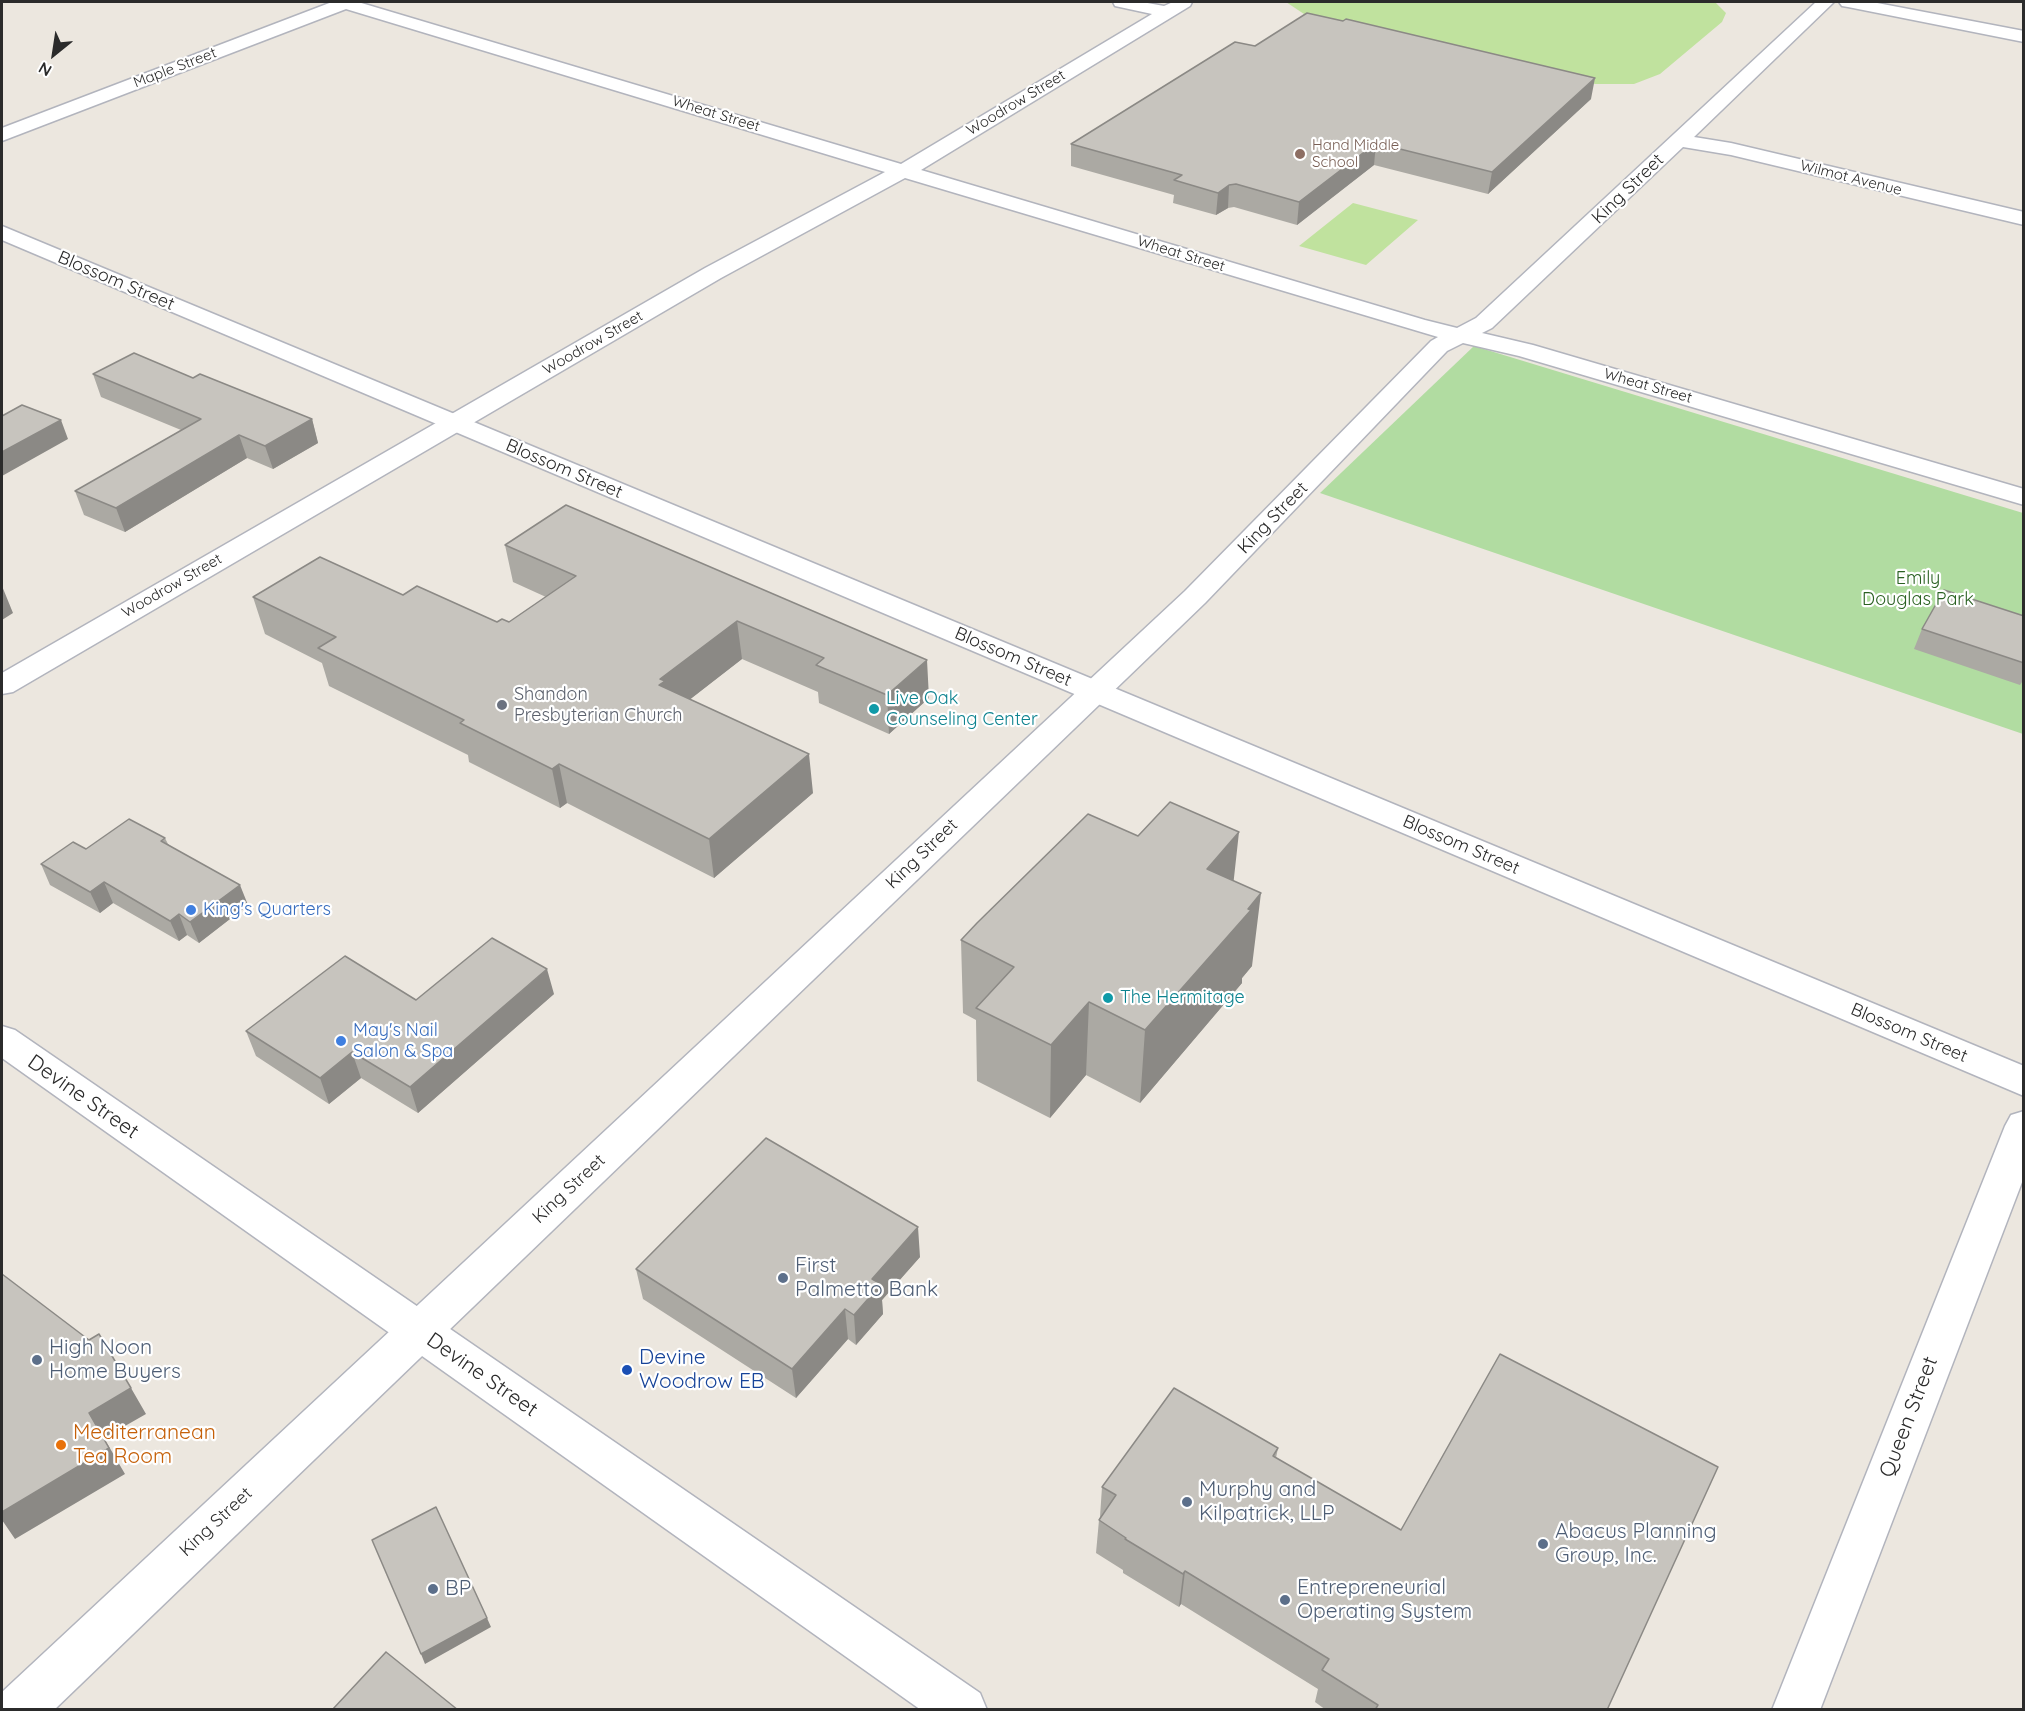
<!DOCTYPE html>
<html>
<head>
<meta charset="utf-8">
<style>
	body { margin:0 }
	#map { position:relative; width:2025px; height:1711px; overflow:hidden; background:#ece7df; font-family:Quicksand,sans-serif }
	canvas { display:block }
	.frame { position:absolute; inset:0; border:3px solid #2b2b2b; pointer-events:none }
	.north { position:absolute; left:24px; top:24px; width:60px; height:60px; -webkit-text-stroke:4px #fff; paint-order:stroke; rotate:210deg; font-size:16px; font-weight:700; line-height:24px; text-align:center; color:#2b2b2b }
	.north::after { content:''; display:block; margin:auto; width:21px; height:27px; background:#2b2b2b; clip-path:polygon(50% 0,100% 100%,50% 72%,0 100%) }
</style>
</head>
<body>
<div id="map">
<canvas width="2025" height="1711"></canvas>
<div class="frame"></div>
<div class="north">N</div>
</div>
<script>
const ctx = document.querySelector('canvas').getContext('2d');
ctx.lineJoin = 'round';
function fillPath(path, color) { ctx.fillStyle = color; ctx.fill(path, 'evenodd'); }
const poly = rows => new Path2D(rows.map(r => 'M' + r).join(''));
function trace(path, color, width, dash) { ctx.strokeStyle = color; ctx.lineWidth = width; ctx.lineCap = dash ? 'butt' : 'round'; ctx.setLineDash(dash || []); ctx.stroke(path); }
function write(font, color, halo, rows, align = 'center') {
  ctx.font = font + ' Quicksand,sans-serif'; ctx.lineWidth = 4.5; ctx.setLineDash([]); ctx.textBaseline = 'middle'; ctx.strokeStyle = halo; ctx.fillStyle = color; for (const [text, x, y, turn = 0] of rows) {
    ctx.save(); ctx.translate(x, y); ctx.rotate((+turn || 0) * Math.PI / 180); ctx.textAlign = isNaN(turn) ? turn : align; if (halo) ctx.strokeText(text, 0, 0); ctx.fillText(text, 0, 0); ctx.restore();
  }
}
fillPath(poly([
	[1474,346,2023,513,2023,734,1320,493]
]), '#b1dca1');
fillPath(poly([
	[1286,2,1715,2,1726,13,1722,22,1660,74,1634,84,1595,84,1310,18],
	[1353,203,1418,220,1366,265,1299,246]
]), '#c0e29e');
const street = poly([
	[332,2,358,2,901,164,1152,14,1115,6,1113,2,1142,2,1164,6,1173,2,1192,2,1190,6,921,170,1425,320,1457,328,1476,318,1816,2,1834,2,1694,137,1731,143,2024,212,2024,225,1731,155,1683,147,1492,328,1482,333,1533,345,2024,489,2024,505,1519,356,1463,343,1447,351,1205,603,54,1710,2,1710,2,1692,1185,591,1431,341,1438,337,905,178,721,278,13,692,2,694,2,673,705,268,885,172,346,9,2,141,2,128,332,2],
	[1839,2,1872,2,2024,31,2024,42,1848,7,1842,6,1839,2],
	[2024,1111,2024,1177,1820,1710,1772,1710,2005,1126,2011,1115,2024,1111]
]);
const secondary = poly([
	[2,226,2024,1066,2024,1096,2,240,2,226],
	[2,1026,15,1030,980,1693,987,1710,921,1710,2,1058,2,1026]
]);
trace(street, '#b2b4bd', 3);
trace(secondary, '#b2b4bd', 3);
fillPath(street, '#fff');
fillPath(secondary, '#fff');
fillPath(poly([
	[1255,46,1591,99,1488,194,1374,165,1297,225,1234,207,1228,208,1216,215,1173,203,1174,195,1071,166,1071,144],
	[93,374,193,378,312,419,318,443,273,469,247,458,125,532,84,515,75,491,181,430,101,397],
	[566,505,929,698,889,734,819,703,818,692,742,659,690,699,813,793,714,878,567,803,560,808,469,762,468,755,329,686,322,663,265,634,253,597,403,595,497,622,509,622,546,597,513,582,505,545],
	[2024,616,2024,679,2020,685,1914,649,1922,629],
	[165,838,168,844,248,905,199,943,187,935,179,941,113,903,100,913,50,885,41,864,86,849],
	[1234,881,1252,966,1242,978,1242,983,1140,1103,1086,1075,1050,1118,977,1081,976,1020,963,1013,961,940],
	[554,994,418,1113,361,1078,329,1104,256,1056,246,1031,416,1000],
	[920,1257,882,1300,883,1314,856,1345,848,1339,796,1398,643,1299,636,1269],
	[1278,1448,1276,1458,1607,1710,1326,1710,1315,1702,1318,1689,1181,1604,1179,1607,1123,1573,1123,1570,1096,1553,1099,1520,1100,1517,1102,1487]
]), '#aba9a3');
fillPath(poly([
	[1595,78,1591,99,1488,194,1492,172],
	[1376,143,1374,165,1297,225,1299,202],
	[1229,185,1228,208,1216,215,1218,193],
	[312,419,318,443,273,469,265,446],
	[61,420,68,439,2,476,2,452],
	[239,435,247,458,125,532,116,508],
	[2,586,13,613,2,620],
	[737,621,742,659,670,715,659,685,660,679],
	[927,660,929,698,889,734,887,695],
	[809,754,813,793,714,878,709,839],
	[559,764,567,803,560,808,552,769],
	[1239,832,1231,905,1207,869],
	[104,882,113,903,100,913,90,892],
	[240,885,248,905,199,943,190,922],
	[1261,893,1252,966,1242,978,1242,983,1140,1103,1145,1030],
	[179,914,187,935,179,941,170,921],
	[547,969,554,994,418,1113,410,1087],
	[1089,1002,1086,1075,1050,1118,1051,1045],
	[352,1052,361,1078,329,1104,320,1078],
	[918,1227,920,1257,882,1300,883,1314,856,1345,854,1315,872,1279],
	[845,1309,848,1339,796,1398,792,1369],
	[131,1388,146,1414,104,1438,125,1474,15,1539,2,1520,2,1512,89,1413],
	[1185,1571,1181,1604,1179,1607,1183,1574],
	[487,1618,491,1627,425,1664,421,1654]
]), '#8b8985');
const building = poly([
	[1307,13,1343,21,1346,19,1595,78,1492,172,1376,143,1299,202,1236,184,1229,185,1218,193,1174,180,1182,175,1071,144,1235,42,1255,46,1307,13],
	[134,353,193,378,200,374,312,419,265,446,239,435,116,508,75,491,201,419,93,374,134,353],
	[22,405,61,420,2,452,2,416,22,405],
	[566,505,927,660,887,695,816,665,824,658,737,621,660,679,665,681,659,685,809,754,709,839,559,764,552,769,460,723,464,720,318,648,336,637,253,597,320,557,403,595,417,586,497,622,502,619,509,622,576,576,505,545,566,505],
	[1944,590,2024,616,2024,663,1922,629,1944,590],
	[1170,802,1239,832,1207,869,1261,893,1248,909,1251,910,1145,1030,1089,1002,1051,1045,976,1008,1014,967,961,940,977,923,1088,814,1138,836,1170,802],
	[129,819,165,838,161,841,240,885,190,922,179,914,170,921,104,882,90,892,41,864,73,842,86,849,129,819],
	[492,938,547,969,410,1087,352,1052,320,1078,246,1031,345,956,416,1000,492,938],
	[766,1138,918,1227,872,1279,881,1284,854,1315,845,1309,792,1369,636,1269,766,1138],
	[2,1274,89,1340,99,1334,131,1388,89,1413,109,1448,2,1512,2,1274],
	[1500,1354,1718,1467,1607,1710,1375,1710,1378,1705,1322,1670,1329,1659,1185,1571,1183,1574,1125,1539,1126,1538,1099,1520,1116,1495,1102,1487,1174,1388,1278,1448,1273,1456,1401,1530,1500,1354],
	[436,1507,487,1618,421,1654,372,1540,436,1507],
	[386,1652,458,1710,332,1710,386,1652]
]);
fillPath(building, '#c7c4be');
trace(building, '#8b8985', 1.5);
for (const [x, y, r, color] of [
	[1300,154,6,"#8d6e63"],
	[502,705,6,"#6b7280"],
	[874,709,6,"#0f9aa8"],
	[191,910,6,"#3f7fe0"],
	[1108,998,6,"#0f9aa8"],
	[341,1041,6,"#3f7fe0"],
	[783,1278,6,"#5c6f8a"],
	[37,1360,6,"#5c6f8a"],
	[627,1370,6,"#1a4fb4"],
	[61,1445,6,"#e8710a"],
	[1187,1502,6,"#5c6f8a"],
	[1543,1544,6,"#5c6f8a"],
	[433,1589,6,"#5c6f8a"],
	[1285,1600,6,"#5c6f8a"]
]) { const dot = new Path2D(); dot.arc(x, y, r, 0, 2 * Math.PI); ctx.fillStyle = color; ctx.fill(dot); trace(dot, '#fff', 2); }
write('15px', '#2b2b2b', '#fff', [
	["Maple Street",175,68,-21],
	["Woodrow Street",1016,103,-31],
	["Wheat Street",716,114,17],
	["Wilmot Avenue",1851,178,14],
	["Wheat Street",1181,254,17],
	["Woodrow Street",593,343,-30],
	["Wheat Street",1648,386,16],
	["Woodrow Street",172,586,-30]
]);
write('15px', '#785e54', '#fff', [
	["Hand Middle",1312,145],
	["School",1312,162]
], 'left');
write('18px', '#2b2b2b', '#fff', [
	["King Street",1628,189,-44],
	["Blossom Street",116,281,23],
	["Blossom Street",564,469,23],
	["King Street",1273,518,-46],
	["Blossom Street",1013,657,23],
	["Blossom Street",1461,845,23],
	["King Street",922,854,-44],
	["Blossom Street",1909,1033,23],
	["King Street",569,1189,-43],
	["King Street",216,1522,-43]
]);
write('18px', '#2a6122', '#fff', [
	["Emily",1918,579],
	["Douglas Park",1918,600]
]);
write('18px', '#5b616d', '#fff', [
	["Shandon",514,695],
	["Presbyterian Church",514,716]
], 'left');
write('18px', '#0d838f', '#fff', [
	["Live Oak",886,699],
	["Counseling Center",886,720],
	["The Hermitage",1120,998]
], 'left');
write('18px', '#366cbe', '#fff', [
	["King's Quarters",203,910],
	["May's Nail",353,1031],
	["Salon & Spa",353,1052]
], 'left');
write('21px', '#2b2b2b', '#fff', [
	["Devine Street",83,1097,35],
	["Devine Street",482,1375,35],
	["Queen Street",1909,1417,-69]
]);
write('21px', '#4e5e75', '#fff', [
	["First",795,1266],
	["Palmetto Bank",795,1290],
	["High Noon",49,1348],
	["Home Buyers",49,1372],
	["Murphy and",1199,1490],
	["Kilpatrick, LLP",1199,1514],
	["Abacus Planning",1555,1532],
	["Group, Inc.",1555,1556],
	["Entrepreneurial",1297,1588],
	["Operating System",1297,1612],
	["BP",445,1589]
], 'left');
write('21px', '#164399', '#fff', [
	["Devine",639,1358],
	["Woodrow EB",639,1382]
], 'left');
write('21px', '#c56008', '#fff', [
	["Mediterranean",73,1433],
	["Tea Room",73,1457]
], 'left');
</script>
</body>
</html>
